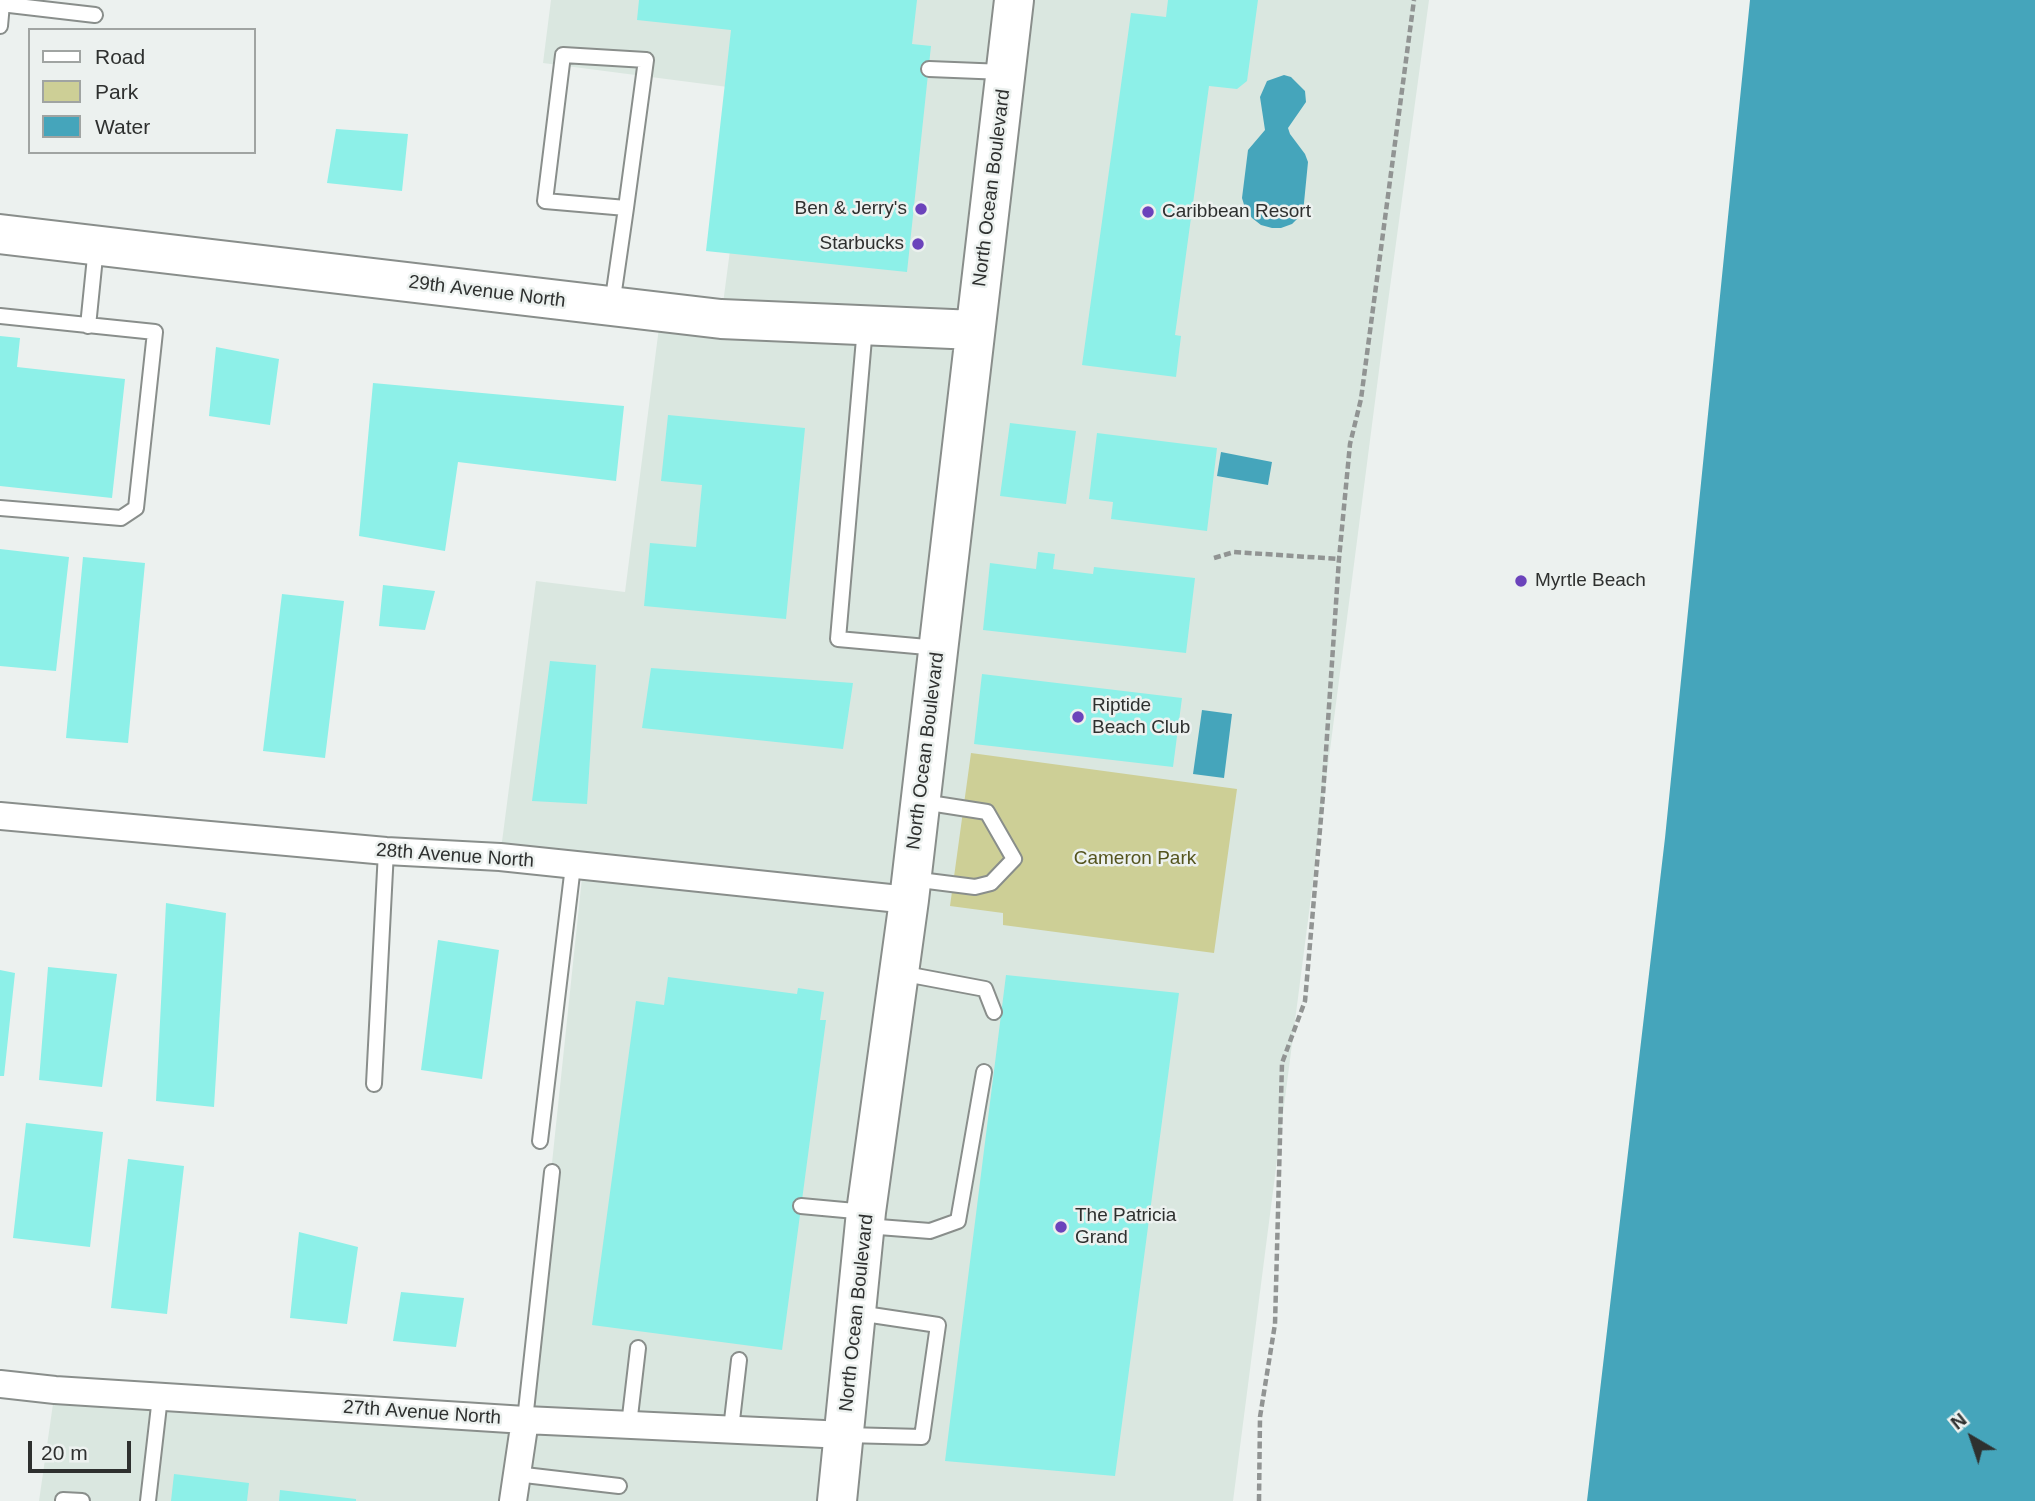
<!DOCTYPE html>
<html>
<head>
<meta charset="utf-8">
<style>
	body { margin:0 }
	#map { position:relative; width:2035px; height:1501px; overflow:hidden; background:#ecf1ef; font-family:Arial,sans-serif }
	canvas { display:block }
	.legend { position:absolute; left:28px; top:28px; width:228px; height:126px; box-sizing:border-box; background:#ecf1ef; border:2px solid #a0a4a2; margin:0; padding:9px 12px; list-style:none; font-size:21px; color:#2e302f }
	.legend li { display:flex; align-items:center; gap:14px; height:35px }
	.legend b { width:35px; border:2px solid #a0a4a2 }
	.north { position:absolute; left:1937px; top:1403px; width:70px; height:70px; -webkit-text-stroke:5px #ecf1ef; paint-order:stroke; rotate:321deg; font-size:19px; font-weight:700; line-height:28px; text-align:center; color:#2e302f }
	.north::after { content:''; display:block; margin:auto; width:24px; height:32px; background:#2e302f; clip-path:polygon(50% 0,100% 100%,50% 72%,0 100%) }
	.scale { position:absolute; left:28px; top:1441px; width:103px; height:32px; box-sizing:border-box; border:4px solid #2e302f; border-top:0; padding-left:9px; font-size:21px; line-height:24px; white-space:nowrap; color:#2e302f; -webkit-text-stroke:5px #ecf1ef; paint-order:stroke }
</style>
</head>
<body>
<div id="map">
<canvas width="2035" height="1501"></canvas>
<ul class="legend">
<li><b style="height:9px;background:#fff"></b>Road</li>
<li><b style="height:19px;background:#cdcf96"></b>Park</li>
<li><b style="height:19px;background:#45a5bb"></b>Water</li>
</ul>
<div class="north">N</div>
<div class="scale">20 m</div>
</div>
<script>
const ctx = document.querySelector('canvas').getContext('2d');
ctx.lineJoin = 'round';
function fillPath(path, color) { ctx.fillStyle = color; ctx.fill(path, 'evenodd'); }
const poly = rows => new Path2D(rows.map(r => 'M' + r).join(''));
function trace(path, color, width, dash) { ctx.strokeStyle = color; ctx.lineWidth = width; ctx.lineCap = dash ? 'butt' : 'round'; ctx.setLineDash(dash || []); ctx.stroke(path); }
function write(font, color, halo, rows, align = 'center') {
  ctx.font = font + ' Arial,sans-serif'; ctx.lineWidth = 5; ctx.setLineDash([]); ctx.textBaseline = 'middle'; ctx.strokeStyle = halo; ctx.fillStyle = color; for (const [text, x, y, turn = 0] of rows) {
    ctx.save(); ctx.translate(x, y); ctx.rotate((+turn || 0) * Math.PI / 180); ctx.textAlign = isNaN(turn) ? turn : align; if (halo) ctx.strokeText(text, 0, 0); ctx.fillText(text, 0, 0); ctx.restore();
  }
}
fillPath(poly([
	[551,0,1429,0,1385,324,1233,1501,39,1501,55,1390,525,1420,583,868,500,857,536,581,625,592,661,312,721,319,751,90,543,63]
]), '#dae7e0');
fillPath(poly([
	[971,753,1237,789,1214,953,1003,925,1003,913,950,906]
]), '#cdcf96');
fillPath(poly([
	[1750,0,2035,0,2035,1501,1587,1501,1665,838],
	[1284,75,1291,77,1305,91,1306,102,1288,128,1290,134,1305,154,1308,162,1303,213,1292,224,1281,228,1272,228,1261,225,1252,218,1245,208,1242,198,1248,150,1265,130,1260,97,1267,81],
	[1221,452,1272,462,1268,485,1217,476],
	[1202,710,1232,714,1224,778,1193,774]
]), '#45a5bb');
fillPath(poly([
	[639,0,917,0,912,44,931,46,907,272,706,251,731,30,637,20],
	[1168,0,1258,0,1247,81,1237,89,1209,86,1175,335,1181,336,1176,377,1082,365,1131,13,1166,17],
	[336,129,408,134,402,191,327,183],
	[0,336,20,338,17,367,125,379,112,498,0,486],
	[216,347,279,359,270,425,209,416],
	[373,383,624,406,616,481,458,462,445,551,359,536],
	[668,415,805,428,786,619,644,606,650,543,696,547,702,485,661,481],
	[1010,423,1076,431,1066,504,1000,496],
	[1097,433,1217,448,1207,531,1111,519,1113,502,1089,499],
	[0,549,69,557,56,671,0,666],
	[1038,552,1055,554,1053,569,1093,574,1094,567,1195,578,1186,653,983,630,990,563,1036,569],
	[83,557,145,563,128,743,66,738],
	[383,585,435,591,425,630,379,626],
	[282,594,344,601,325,758,263,751],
	[550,661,596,665,587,804,532,801],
	[651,668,853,683,843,749,642,728],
	[982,674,1182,698,1173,767,974,744],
	[166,903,226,913,214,1107,156,1101],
	[438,940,499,950,482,1079,421,1070],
	[48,967,117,974,102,1087,39,1080],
	[0,970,15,973,4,1076,0,1076],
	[1006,975,1179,993,1115,1476,945,1461],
	[668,977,797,994,798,988,824,992,820,1020,826,1020,782,1350,592,1325,636,1001,664,1005],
	[26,1123,103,1132,90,1247,13,1238],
	[128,1159,184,1166,167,1314,111,1308],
	[299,1232,358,1247,347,1324,290,1318],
	[401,1292,464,1298,456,1347,393,1341],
	[174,1474,249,1483,247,1501,171,1501],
	[280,1490,356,1499,356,1501,279,1501]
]), '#8df0e8');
const lane = poly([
	[0,4,95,15],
	[0,26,2,4],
	[929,69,1004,72],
	[612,305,626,208,646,60,563,55,545,201,626,208],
	[0,316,155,332,136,508,121,518,0,508],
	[88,326,96,247],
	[865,327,838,639,938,648],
	[912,879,975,887,991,883,1014,859,987,812,923,802],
	[900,973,985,989,994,1012],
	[374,1084,386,851],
	[540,1141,573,866],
	[801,1206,866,1212],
	[866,1226,930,1231,958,1221,984,1072],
	[525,1420,552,1172],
	[629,1425,638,1348],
	[731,1429,739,1360],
	[846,1435,922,1437,938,1325,858,1313],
	[516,1474,619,1486],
	[63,1500,82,1501],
	[148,1501,160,1397]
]);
const street = poly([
	[0,816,386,851,500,857,909,900],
	[0,1384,55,1390,525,1420,845,1435],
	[513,1501,525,1420]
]);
const secondary = poly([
	[0,234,721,319,975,330],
	[837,1501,866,1212,909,900,1014,0]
]);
trace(lane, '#898e8b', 18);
trace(street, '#898e8b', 30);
trace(secondary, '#898e8b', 42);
trace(poly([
	[1214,558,1234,552,1339,559],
	[1259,1501,1260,1417,1275,1324,1282,1063,1305,1001,1323,795,1339,559,1350,444,1361,399,1414,0]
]), '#919493', 4.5, [7, 3.5]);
trace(lane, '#fff', 14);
trace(street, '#fff', 26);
trace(secondary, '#fff', 38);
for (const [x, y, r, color] of [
	[921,209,7,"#6b43bb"],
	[1148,212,7,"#6b43bb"],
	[918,244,7,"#6b43bb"],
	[1521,581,7,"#6b43bb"],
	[1078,717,7,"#6b43bb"],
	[1061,1227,7,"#6b43bb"]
]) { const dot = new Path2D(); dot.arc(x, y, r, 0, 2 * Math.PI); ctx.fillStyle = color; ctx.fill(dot); trace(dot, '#ecf1ef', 2.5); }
write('19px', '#2e302f', '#ecf1ef', [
	["North Ocean Boulevard",992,188,-83],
	["29th Avenue North",487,292,7],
	["North Ocean Boulevard",926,751,-83],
	["28th Avenue North",455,856,4],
	["North Ocean Boulevard",857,1313,-84],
	["27th Avenue North",422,1413,4]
]);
write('19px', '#2e302f', '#ecf1ef', [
	["Ben & Jerry's",907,209,"right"],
	["Caribbean Resort",1162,212],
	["Starbucks",904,244,"right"],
	["Myrtle Beach",1535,581],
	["Riptide",1092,706],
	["Beach Club",1092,728],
	["The Patricia",1075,1216],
	["Grand",1075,1238]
], 'left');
write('19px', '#54541e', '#ecf1ef', [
	["Cameron Park",1135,859]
]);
</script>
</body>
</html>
